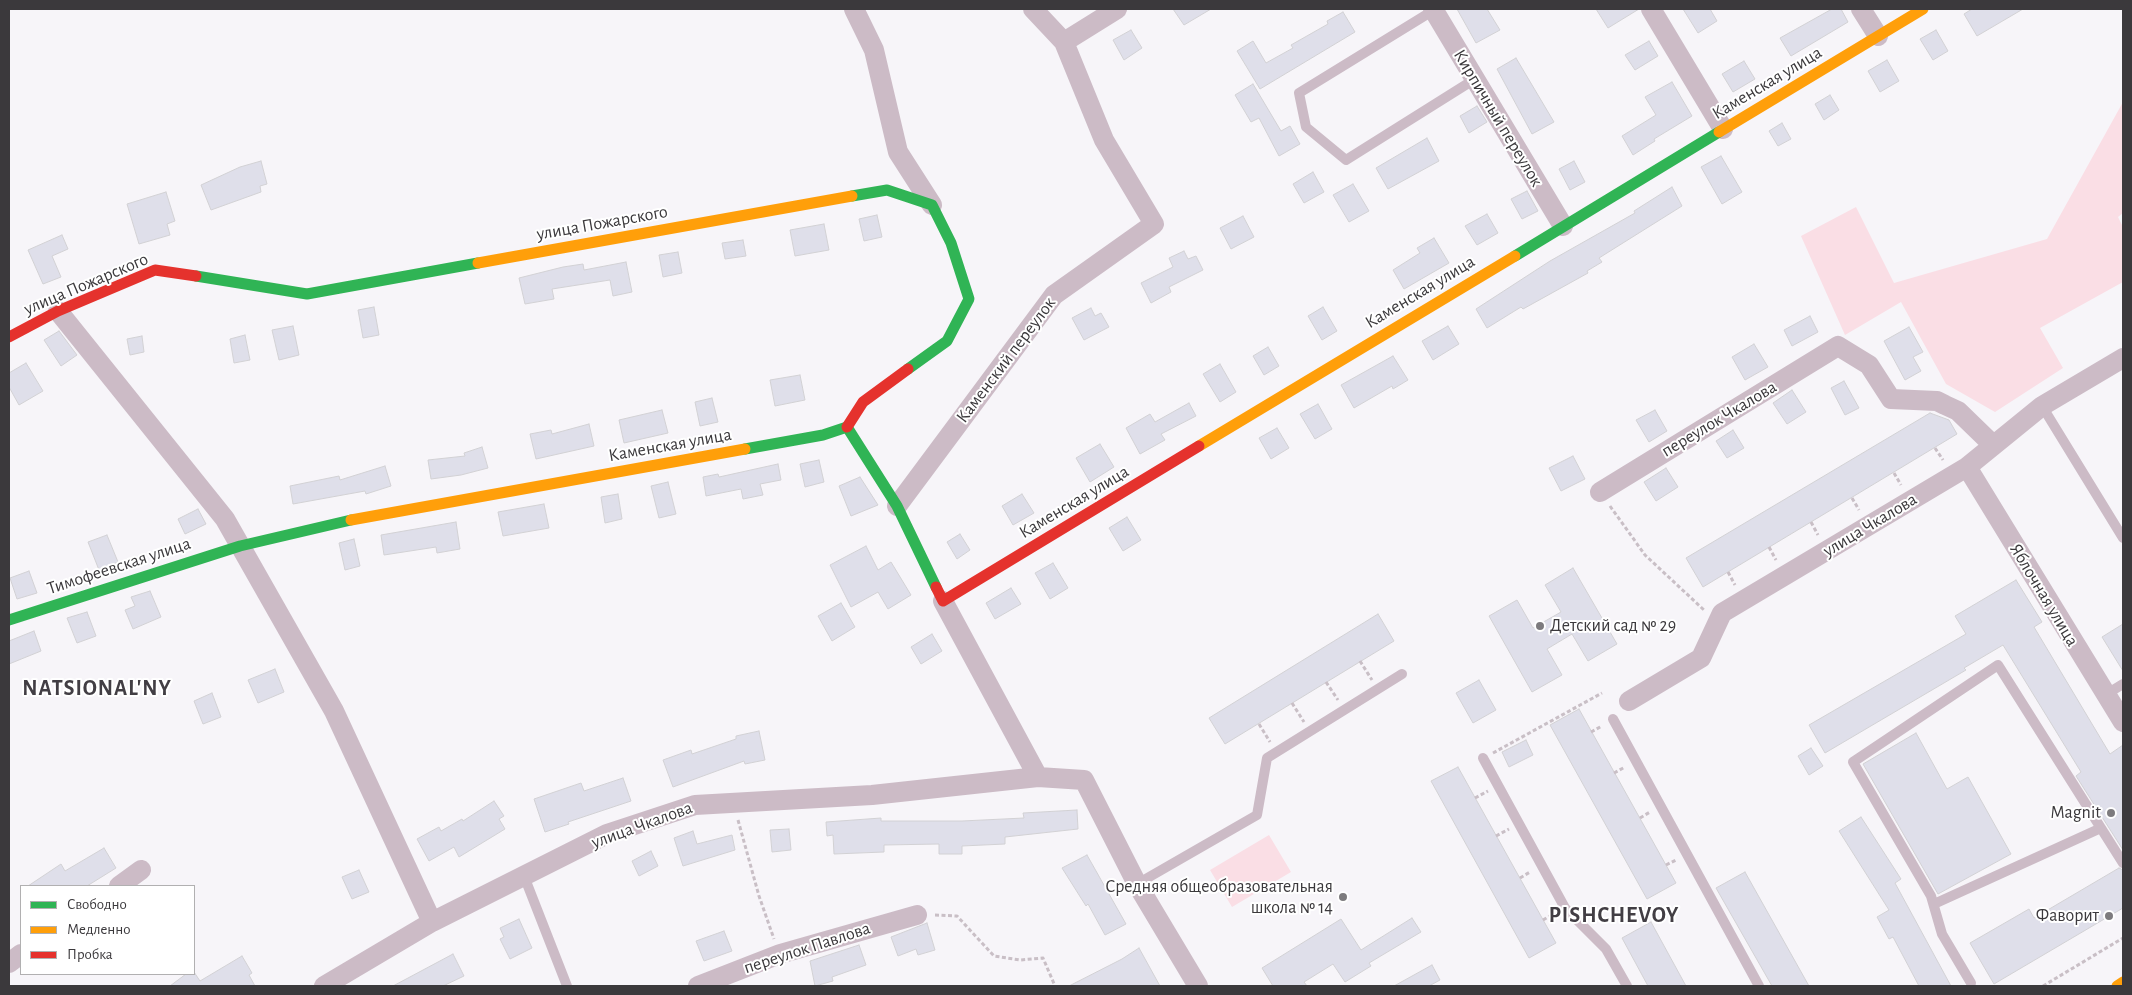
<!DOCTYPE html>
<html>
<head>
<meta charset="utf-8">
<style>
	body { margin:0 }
	#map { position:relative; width:2132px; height:995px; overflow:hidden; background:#f7f5f9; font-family:"Alegreya Sans",sans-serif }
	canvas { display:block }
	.frame { position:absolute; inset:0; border:10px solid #3b393c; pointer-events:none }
	.legend { position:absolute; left:20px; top:885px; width:175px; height:90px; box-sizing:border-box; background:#fff; border:1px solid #b1b0b1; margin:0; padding:6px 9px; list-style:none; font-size:15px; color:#3b393c }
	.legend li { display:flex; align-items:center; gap:10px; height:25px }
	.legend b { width:25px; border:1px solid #b1b0b1 }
</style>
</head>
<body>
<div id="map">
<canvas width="2132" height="995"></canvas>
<div class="frame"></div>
<ul class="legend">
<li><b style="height:6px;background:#30b455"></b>Свободно</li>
<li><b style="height:6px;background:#ff9f0a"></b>Медленно</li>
<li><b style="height:6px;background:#e5322d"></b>Пробка</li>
</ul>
</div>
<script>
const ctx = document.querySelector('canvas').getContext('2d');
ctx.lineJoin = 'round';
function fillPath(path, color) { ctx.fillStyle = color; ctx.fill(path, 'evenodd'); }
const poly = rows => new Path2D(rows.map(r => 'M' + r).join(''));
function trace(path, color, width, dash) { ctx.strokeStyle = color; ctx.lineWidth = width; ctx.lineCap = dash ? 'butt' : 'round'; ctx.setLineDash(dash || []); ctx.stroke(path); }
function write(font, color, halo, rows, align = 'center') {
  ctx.font = font + ' "Alegreya Sans",sans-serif'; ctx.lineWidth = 4; ctx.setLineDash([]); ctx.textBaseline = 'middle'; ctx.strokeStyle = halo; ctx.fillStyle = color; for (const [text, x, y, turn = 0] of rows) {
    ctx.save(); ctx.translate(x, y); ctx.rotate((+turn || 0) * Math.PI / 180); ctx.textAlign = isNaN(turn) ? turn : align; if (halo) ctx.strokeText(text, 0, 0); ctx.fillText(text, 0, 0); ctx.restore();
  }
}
fillPath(poly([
	[2123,102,2123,213,2118,217,2123,227,2123,282,2040,328,2063,368,1995,412,1946,384,1901,302,1845,335,1801,236,1856,207,1894,283,2047,239],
	[1269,835,1291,872,1232,907,1210,870]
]), '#fadee5');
const building = poly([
	[1173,9,1211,9,1184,25,1173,9],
	[1457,9,1487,9,1500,30,1476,43,1457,9],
	[1596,9,1639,9,1608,28,1596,9],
	[1683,9,1710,9,1717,21,1698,33,1683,9],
	[1832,9,1841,9,1848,22,1791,56,1780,38,1832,9],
	[1972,9,2023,9,1977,36,1964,14,1972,9],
	[1343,12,1355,32,1260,89,1237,51,1253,41,1266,63,1293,48,1291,45,1328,24,1327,21,1343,12],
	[1131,30,1142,48,1124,60,1113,40,1131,30],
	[1936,30,1948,51,1933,60,1920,39,1936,30],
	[1649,41,1658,56,1635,70,1625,55,1649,41],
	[1516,58,1554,122,1532,134,1497,69,1516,58],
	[1887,60,1899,81,1880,92,1868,71,1887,60],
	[1744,61,1755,79,1733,92,1722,74,1744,61],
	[1672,82,1692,116,1654,139,1655,141,1633,155,1622,136,1656,115,1645,97,1672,82],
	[1253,84,1281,131,1290,126,1300,144,1279,156,1259,118,1251,122,1235,95,1253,84],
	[1830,95,1839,110,1824,120,1815,104,1830,95],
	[1477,106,1487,122,1469,133,1460,116,1477,106],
	[1782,123,1791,139,1778,146,1769,131,1782,123],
	[1427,138,1439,161,1388,189,1376,168,1427,138],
	[1721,156,1742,192,1722,204,1701,167,1721,156],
	[261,161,267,184,260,186,261,192,211,210,201,185,240,167,261,161],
	[1574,161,1585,182,1570,190,1559,169,1574,161],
	[1313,172,1324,192,1304,203,1293,184,1313,172],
	[1353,184,1369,211,1349,222,1333,195,1353,184],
	[1672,187,1682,206,1599,258,1602,262,1587,271,1588,273,1523,309,1521,307,1487,328,1476,309,1550,261,1635,213,1634,211,1672,187],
	[1527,191,1538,211,1522,219,1511,199,1527,191],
	[166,192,175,221,167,224,170,235,139,244,127,204,166,192],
	[1487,214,1498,233,1477,245,1465,226,1487,214],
	[877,215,882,237,864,241,859,219,877,215],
	[1243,216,1254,237,1231,249,1220,228,1243,216],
	[824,224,829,250,795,256,790,230,824,224],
	[62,235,68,249,52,256,61,277,43,284,28,250,62,235],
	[1434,238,1449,263,1404,289,1393,270,1420,253,1417,248,1434,238],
	[743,240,746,256,725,259,722,243,743,240],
	[1184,251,1188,259,1196,256,1203,270,1169,287,1171,292,1151,303,1141,283,1173,267,1169,258,1184,251],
	[678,252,682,273,663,277,659,255,678,252],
	[626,262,632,292,613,296,610,280,552,289,554,299,525,304,519,278,563,267,583,264,584,270,626,262],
	[374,307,379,335,363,338,358,310,374,307],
	[1323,307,1337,331,1322,340,1308,316,1323,307],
	[1091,308,1095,316,1101,313,1109,327,1084,340,1072,318,1091,308],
	[1810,316,1818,332,1792,346,1784,330,1810,316],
	[293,326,299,355,279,360,272,330,293,326],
	[1448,326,1459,344,1433,360,1422,341,1448,326],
	[1909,327,1923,352,1913,357,1921,371,1905,380,1884,341,1909,327],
	[59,331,77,355,61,366,44,340,59,331],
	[245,335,250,360,234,363,230,339,245,335],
	[142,336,144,352,130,355,127,339,142,336],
	[1754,344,1768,367,1745,380,1732,357,1754,344],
	[1268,347,1279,366,1264,375,1253,356,1268,347],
	[1393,356,1408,380,1393,389,1392,386,1354,408,1341,385,1393,356],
	[26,363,43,391,19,405,9,387,9,373,26,363],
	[1220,364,1236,392,1220,402,1203,374,1220,364],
	[800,375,805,400,775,406,770,380,800,375],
	[1844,381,1859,408,1845,415,1831,388,1844,381],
	[1792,390,1806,412,1787,424,1773,403,1792,390],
	[712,398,718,422,700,426,695,402,712,398],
	[1189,403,1196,416,1161,434,1165,440,1140,454,1126,428,1150,414,1155,422,1189,403],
	[1318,404,1332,429,1315,439,1300,414,1318,404],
	[662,410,668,433,624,443,619,420,662,410],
	[1655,410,1667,431,1649,442,1636,420,1655,410],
	[1930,413,1949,420,1957,434,1703,587,1686,558,1930,413],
	[589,424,594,446,536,459,530,434,551,430,552,434,589,424],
	[1277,428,1289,448,1271,459,1259,438,1277,428],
	[1733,430,1744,448,1727,458,1716,441,1733,430],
	[1100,444,1114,467,1090,482,1076,458,1100,444],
	[482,447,488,468,461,475,431,479,428,460,465,456,464,453,482,447],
	[1573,456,1585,479,1561,491,1549,468,1573,456],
	[819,460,824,482,805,487,800,464,819,460],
	[778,464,781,480,760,484,763,495,743,499,741,489,706,496,703,477,718,474,719,477,778,464],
	[385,466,391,486,366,494,365,491,293,504,290,486,339,476,340,480,385,466],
	[1666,468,1678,487,1656,501,1644,482,1666,468],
	[860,477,878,505,851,516,839,486,860,477],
	[668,482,676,514,659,518,651,486,668,482],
	[618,494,622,519,605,523,601,497,618,494],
	[1022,494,1034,513,1013,525,1002,506,1022,494],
	[544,504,549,528,503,536,498,512,544,504],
	[198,509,206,524,185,534,178,519,198,509],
	[1127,517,1141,540,1123,551,1109,528,1127,517],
	[456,522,460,549,437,553,436,547,384,555,381,535,456,522],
	[960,534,970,550,957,559,947,542,960,534],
	[107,535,118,562,99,570,88,542,107,535],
	[354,539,360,566,345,570,339,543,354,539],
	[866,546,878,570,891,562,911,595,888,609,878,592,851,607,830,565,866,546],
	[1053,563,1068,588,1050,599,1035,573,1053,563],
	[1573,568,1617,644,1588,661,1572,634,1547,649,1562,675,1532,692,1489,616,1517,600,1533,628,1561,612,1545,585,1573,568],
	[29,571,37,593,17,599,10,578,29,571],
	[2016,580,2042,622,2034,627,2110,754,2123,745,2123,850,2076,776,2081,772,2003,645,1964,668,1966,670,1825,753,1809,725,1966,634,1955,616,2016,580],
	[1011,588,1021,604,995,619,986,603,1011,588],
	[150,591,161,617,133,629,125,610,135,606,131,597,150,591],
	[841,603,855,627,832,641,818,616,841,603],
	[87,612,96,636,77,643,67,618,87,612],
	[1378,614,1394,641,1225,744,1209,718,1378,614],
	[2123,624,2123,671,2102,637,2123,624],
	[34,631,41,651,9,664,9,641,34,631],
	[932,634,942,651,921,664,911,647,932,634],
	[275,669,284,692,258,703,248,680,275,669],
	[1479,680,1496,710,1473,723,1456,693,1479,680],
	[212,693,221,717,203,724,194,701,212,693],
	[1579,709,1676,883,1647,899,1550,725,1579,709],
	[759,731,765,760,745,764,744,761,673,787,663,760,691,750,692,754,736,739,736,736,759,731],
	[1916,733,1947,789,1968,777,2011,854,1938,894,1863,764,1916,733],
	[1526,740,1533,755,1509,767,1502,752,1526,740],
	[1811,748,1823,766,1809,775,1798,756,1811,748],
	[1458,767,1556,943,1529,958,1431,781,1458,767],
	[623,778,631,801,568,822,569,824,545,832,534,799,581,783,584,791,623,778],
	[494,801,504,816,499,819,505,829,459,857,454,847,429,861,417,839,439,827,441,831,462,819,463,821,494,801],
	[1077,810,1078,829,1005,837,1005,844,962,846,962,854,939,854,939,844,884,845,884,852,834,854,833,835,827,836,826,822,881,818,881,821,962,821,1024,818,1023,813,1077,810],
	[1861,817,1901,879,1895,883,1951,986,1919,986,1893,937,1889,939,1877,917,1889,910,1839,831,1861,817],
	[789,829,791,850,772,852,770,830,789,829],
	[693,831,697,844,732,835,735,850,683,866,674,838,693,831],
	[104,848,116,868,87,886,28,886,61,864,65,871,104,848],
	[651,851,658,866,639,876,632,861,651,851],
	[1087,855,1126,924,1105,935,1088,904,1086,906,1062,868,1087,855],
	[2119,868,2123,870,2123,908,1994,984,1970,943,2029,909,2034,918,2119,868],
	[359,870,369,892,352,899,342,877,359,870],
	[1745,872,1809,986,1772,986,1716,888,1745,872],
	[1412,918,1421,932,1369,963,1371,966,1345,982,1333,964,1304,982,1307,986,1273,986,1262,968,1341,919,1361,950,1412,918],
	[519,919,532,948,510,959,500,939,504,937,500,928,519,919],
	[1651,922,1686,986,1648,986,1622,938,1651,922],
	[927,923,935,950,918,955,916,949,898,956,891,937,927,923],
	[724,931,732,951,704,961,696,941,724,931],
	[859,945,866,965,832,977,833,981,815,986,810,961,859,945],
	[1139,948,1160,986,1069,986,1122,959,1139,948],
	[453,954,464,976,443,986,393,986,453,954],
	[242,956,252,973,249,975,255,986,170,986,186,974,194,972,200,981,242,956],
	[1432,965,1440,980,1429,986,1394,986,1432,965]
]);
fillPath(building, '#dfdfea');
trace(building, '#d2d1d4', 1);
trace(poly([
	[1935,448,1943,460],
	[1894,473,1901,485],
	[1852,498,1859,510],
	[1610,506,1645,555,1704,610],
	[1811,522,1818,535],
	[1769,547,1776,560],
	[1728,572,1735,585],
	[1360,661,1372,680],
	[1326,682,1338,700],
	[1292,703,1304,722],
	[1259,724,1270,742],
	[1591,732,1602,726],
	[1493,753,1602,693],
	[1614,773,1625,767],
	[1475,798,1488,791],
	[1640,818,1650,812],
	[738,820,759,896,774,939],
	[1496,836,1509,829],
	[1666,865,1676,860],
	[1520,878,1530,872],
	[935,915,957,916,994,956,1020,960,1043,958,1055,986],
	[1543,920,1553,914],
	[2043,986,2123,938]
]), '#c9bfc6', 3, [4, 2.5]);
trace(poly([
	[1434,10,1299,93,1306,127,1346,160,1475,79],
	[2042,406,2123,538],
	[2105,695,2123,684],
	[1613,719,1759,986],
	[1483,758,1565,908,1606,949,1627,986],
	[524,876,567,986],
	[1137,884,1257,815,1267,758,1402,674],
	[1934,904,2101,828],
	[1971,983,1942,934,1931,896,1853,762,1998,665,2123,863]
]), '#ccbbc6', 10);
trace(poly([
	[854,9,874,50,898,152,932,205],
	[1433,9,1563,226],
	[1651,9,1723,129],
	[1861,9,1878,36],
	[1064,42,1117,9],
	[58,311,225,519,334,711,432,922],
	[1967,467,2123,722],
	[1600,492,1838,346,1869,365,1891,399,1937,401,1945,405,1958,411,1992,444],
	[897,506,1054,295,1154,224,1104,140,1064,42,1033,9],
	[943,601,1038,777],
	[1629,701,1701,658,1722,613,1967,467,2042,406,2123,358],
	[119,886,141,870],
	[9,963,21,954],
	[324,986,432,922,607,834,695,805,872,795,1038,777,1084,780,1137,884,1198,986],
	[698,986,780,954,917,915]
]), '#ccbbc6', 20);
trace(poly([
	[852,196,887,190,932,205,951,243,969,299,947,341,908,369],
	[1515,256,1719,132],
	[196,276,307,294,478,263],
	[745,449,823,435,847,427,897,506,936,587],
	[9,620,240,546,351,520]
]), '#30b455', 11);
trace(poly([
	[1719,132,1923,9],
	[478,263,852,196],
	[1199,446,1515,256],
	[351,520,745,449],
	[2117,986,2123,982]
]), '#ff9f0a', 11);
trace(poly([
	[9,337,58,311,155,270,196,276],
	[847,427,863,402,908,369],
	[936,587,943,601,1199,446]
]), '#e5322d', 11);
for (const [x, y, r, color] of [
	[1540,626,5,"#7d7b7e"],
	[2111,813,5,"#7d7b7e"],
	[1343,897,5,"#7d7b7e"],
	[2109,916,5,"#7d7b7e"]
]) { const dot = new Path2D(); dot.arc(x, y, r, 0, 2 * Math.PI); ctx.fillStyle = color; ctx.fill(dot); trace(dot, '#fff', 2); }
write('18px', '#3b393c', '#fff', [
	["Каменская улица",1767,83,-31],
	["Кирпичный переулок",1498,118,59],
	["улица Пожарского",602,223,-10],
	["улица Пожарского",86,284,-23],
	["Каменская улица",1420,292,-31],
	["Каменский переулок",1006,360,-53],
	["переулок Чкалова",1719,419,-31],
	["Каменская улица",670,445,-10],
	["Каменская улица",1074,502,-31],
	["улица Чкалова",1870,525,-31],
	["Тимофеевская улица",119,566,-18],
	["Яблочная улица",2044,595,59],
	["улица Чкалова",642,825,-20],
	["переулок Павлова",807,948,-18]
]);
write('18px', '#3b393c', '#fff', [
	["Детский сад № 29",1550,626,"left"],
	["Magnit",2101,813],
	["Средняя общеобразовательная",1333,887],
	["школа № 14",1333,908],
	["Фаворит",2099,916]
], 'right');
ctx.letterSpacing = '1px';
write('bold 22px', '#423e44', '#fff', [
	["NATSIONAL'NY",97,688],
	["PISHCHEVOY",1614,915]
]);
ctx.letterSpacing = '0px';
</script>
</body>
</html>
